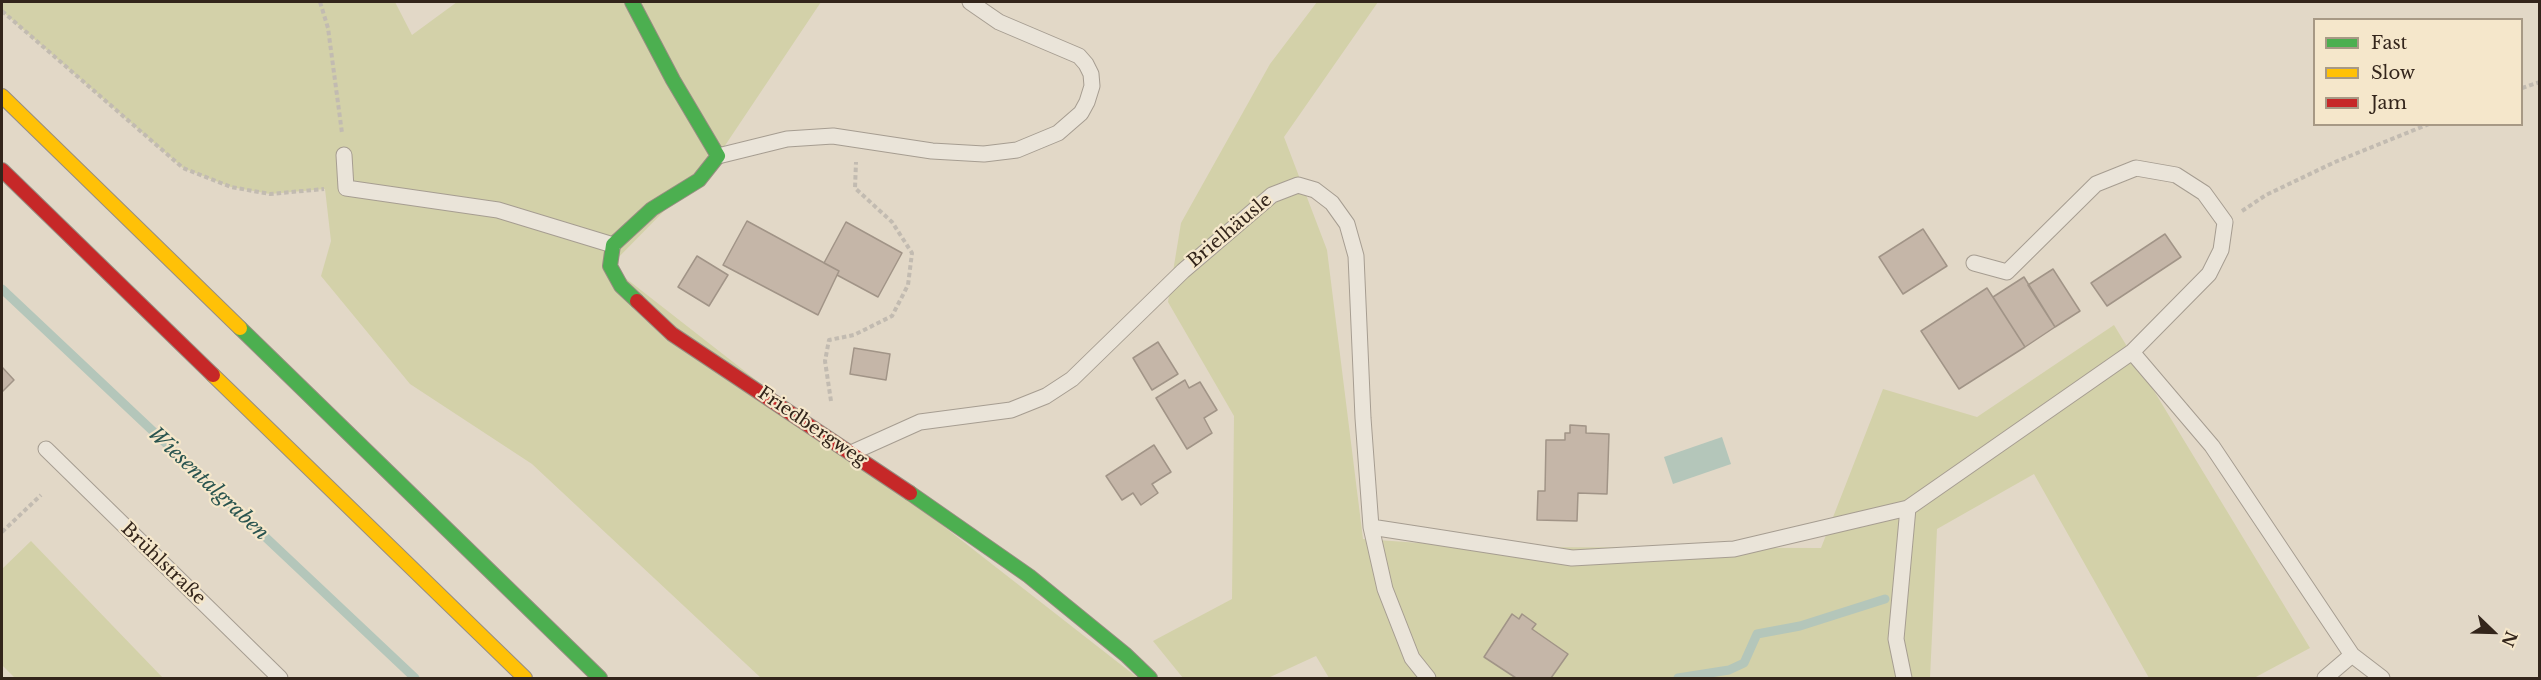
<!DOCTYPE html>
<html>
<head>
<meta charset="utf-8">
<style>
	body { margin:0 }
	#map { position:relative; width:2541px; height:680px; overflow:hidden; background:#e2d8c7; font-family:"Libre Baskerville",serif }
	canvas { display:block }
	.frame { position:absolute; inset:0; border:3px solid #33251b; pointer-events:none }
	.legend { position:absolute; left:2313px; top:18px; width:210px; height:108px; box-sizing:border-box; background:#f5e7cb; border:2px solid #a79985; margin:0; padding:8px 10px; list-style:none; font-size:18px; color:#33251b }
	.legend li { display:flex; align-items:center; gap:12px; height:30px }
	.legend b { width:30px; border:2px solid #a79985 }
	.north { position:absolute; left:2463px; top:602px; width:60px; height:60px; -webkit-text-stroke:4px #f5e7cb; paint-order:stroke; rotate:113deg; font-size:16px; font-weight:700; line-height:24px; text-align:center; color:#33251b }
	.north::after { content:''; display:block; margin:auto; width:21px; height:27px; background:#33251b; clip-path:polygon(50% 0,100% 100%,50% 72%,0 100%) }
</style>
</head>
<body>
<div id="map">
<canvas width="2541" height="680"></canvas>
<div class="frame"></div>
<ul class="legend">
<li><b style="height:8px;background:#4caf50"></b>Fast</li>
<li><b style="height:8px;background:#ffc107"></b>Slow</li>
<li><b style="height:8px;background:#c62828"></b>Jam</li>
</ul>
<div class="north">N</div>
</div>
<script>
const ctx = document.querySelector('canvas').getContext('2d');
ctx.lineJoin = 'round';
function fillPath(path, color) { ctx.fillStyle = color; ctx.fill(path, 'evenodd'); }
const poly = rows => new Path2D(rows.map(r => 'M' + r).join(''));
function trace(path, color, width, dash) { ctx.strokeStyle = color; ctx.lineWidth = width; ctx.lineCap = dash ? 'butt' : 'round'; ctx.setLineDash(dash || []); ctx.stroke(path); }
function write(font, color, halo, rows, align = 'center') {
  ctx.font = font + ' "Libre Baskerville",serif'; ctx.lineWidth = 4.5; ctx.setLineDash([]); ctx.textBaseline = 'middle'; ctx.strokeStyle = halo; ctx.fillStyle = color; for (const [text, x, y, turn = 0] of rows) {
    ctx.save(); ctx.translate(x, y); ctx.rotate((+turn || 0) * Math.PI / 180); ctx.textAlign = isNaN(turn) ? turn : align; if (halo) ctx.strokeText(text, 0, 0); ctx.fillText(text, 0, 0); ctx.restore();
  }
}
fillPath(poly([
	[2,2,395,2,412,35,457,2,821,2,718,156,610,266,1138,678,761,678,532,464,410,384,321,276,331,241,325,189,270,194,231,187,183,168,2,11],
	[1317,2,1378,2,1284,137,1327,250,1363,539,1477,547,1821,548,1883,389,1977,417,2114,325,2310,648,2254,678,2149,678,2034,474,1937,529,1930,678,1329,678,1316,656,1268,678,1183,678,1153,641,1232,599,1234,416,1168,302,1181,223,1270,64],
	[31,541,163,678,15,678,2,665,2,569]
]), '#d3d1a9');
fillPath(poly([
	[1722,437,1731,464,1673,484,1664,457]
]), '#b4c6ba');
trace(poly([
	[2,289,415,678],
	[1678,678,1729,670,1744,663,1757,634,1800,626,1885,599]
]), '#b4c6ba', 9);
const building = poly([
	[747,221,839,271,818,315,723,265,747,221],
	[846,222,902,253,878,297,837,275,839,271,824,263,846,222],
	[1923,229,1947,266,1903,294,1879,257,1923,229],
	[2165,234,2181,257,2107,306,2091,283,2165,234],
	[697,256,728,275,709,306,678,287,697,256],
	[2053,269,2080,311,2055,327,2028,285,2053,269],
	[2024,277,2055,327,2025,347,1993,297,2024,277],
	[1987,288,2025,347,1959,389,1921,331,1987,288],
	[1158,342,1178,374,1152,390,1133,358,1158,342],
	[854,348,890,354,886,380,850,374,854,348],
	[2,367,14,380,2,392,2,367],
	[1185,380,1189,388,1200,382,1217,410,1204,418,1212,433,1187,449,1156,398,1185,380],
	[1570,425,1586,426,1586,433,1609,434,1607,494,1578,493,1577,521,1537,520,1538,491,1545,491,1546,440,1565,440,1565,433,1570,433,1570,425],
	[1154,445,1171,472,1152,484,1158,493,1141,505,1133,493,1122,500,1106,476,1154,445],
	[1512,614,1519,619,1522,614,1536,624,1532,629,1568,654,1551,678,1516,678,1484,657,1512,614]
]);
fillPath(building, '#c5b6a8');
trace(building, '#a19487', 1.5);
const lane = poly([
	[344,155,346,188,498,210,613,245],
	[718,156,787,139,833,136,932,151,984,154,1017,150,1058,133,1081,113,1087,102,1092,86,1091,74,1086,64,1079,56,999,22,970,2],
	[2132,352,2212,446,2352,655,2382,678],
	[46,449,280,678],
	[851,453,920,422,1011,410,1046,396,1072,379,1183,271,1272,195,1298,185,1315,190,1332,203,1347,224,1356,256,1363,418,1371,527,1385,589,1412,658,1428,678],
	[1371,527,1572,558,1734,549,1908,508,2132,352,2209,274,2221,250,2225,222,2204,193,2176,175,2136,168,2096,184,2007,272,1974,263],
	[1904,678,1896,639,1908,508],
	[2325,678,2352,655]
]);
const fast = poly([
	[632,2,673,80,718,156,699,180,652,209,613,245,610,266,621,286,637,301],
	[240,328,600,678],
	[910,493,1029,576,1126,655,1150,678]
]);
const slow = poly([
	[2,96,240,328],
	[213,375,525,678]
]);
const jam = poly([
	[2,170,213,375],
	[637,301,672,334,910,493]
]);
trace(lane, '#a69d91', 17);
trace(fast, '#968d81', 16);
trace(slow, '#968d81', 16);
trace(jam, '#968d81', 16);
trace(poly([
	[320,2,328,28,342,133],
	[2,11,183,168,231,187,270,194,324,189],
	[2522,88,2540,82],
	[2242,211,2266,195,2335,162,2429,124],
	[831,401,825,361,829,340,854,335,892,316,908,285,912,253,892,222,855,188,856,162],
	[2,532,41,495]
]), '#c2bbb1', 4, [4.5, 3]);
trace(lane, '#eae4d9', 15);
trace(fast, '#4caf50', 14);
trace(slow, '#ffc107', 14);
trace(jam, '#c62828', 14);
write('18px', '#33251b', '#f5e7cb', [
	["Brielhäusle",1230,231,-40],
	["Friedbergweg",812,427,34],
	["Brühlstraße",163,564,44]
]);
write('italic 20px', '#29544f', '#f5e7cb', [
	["Wiesentalgraben",208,484,43]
]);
</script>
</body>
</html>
